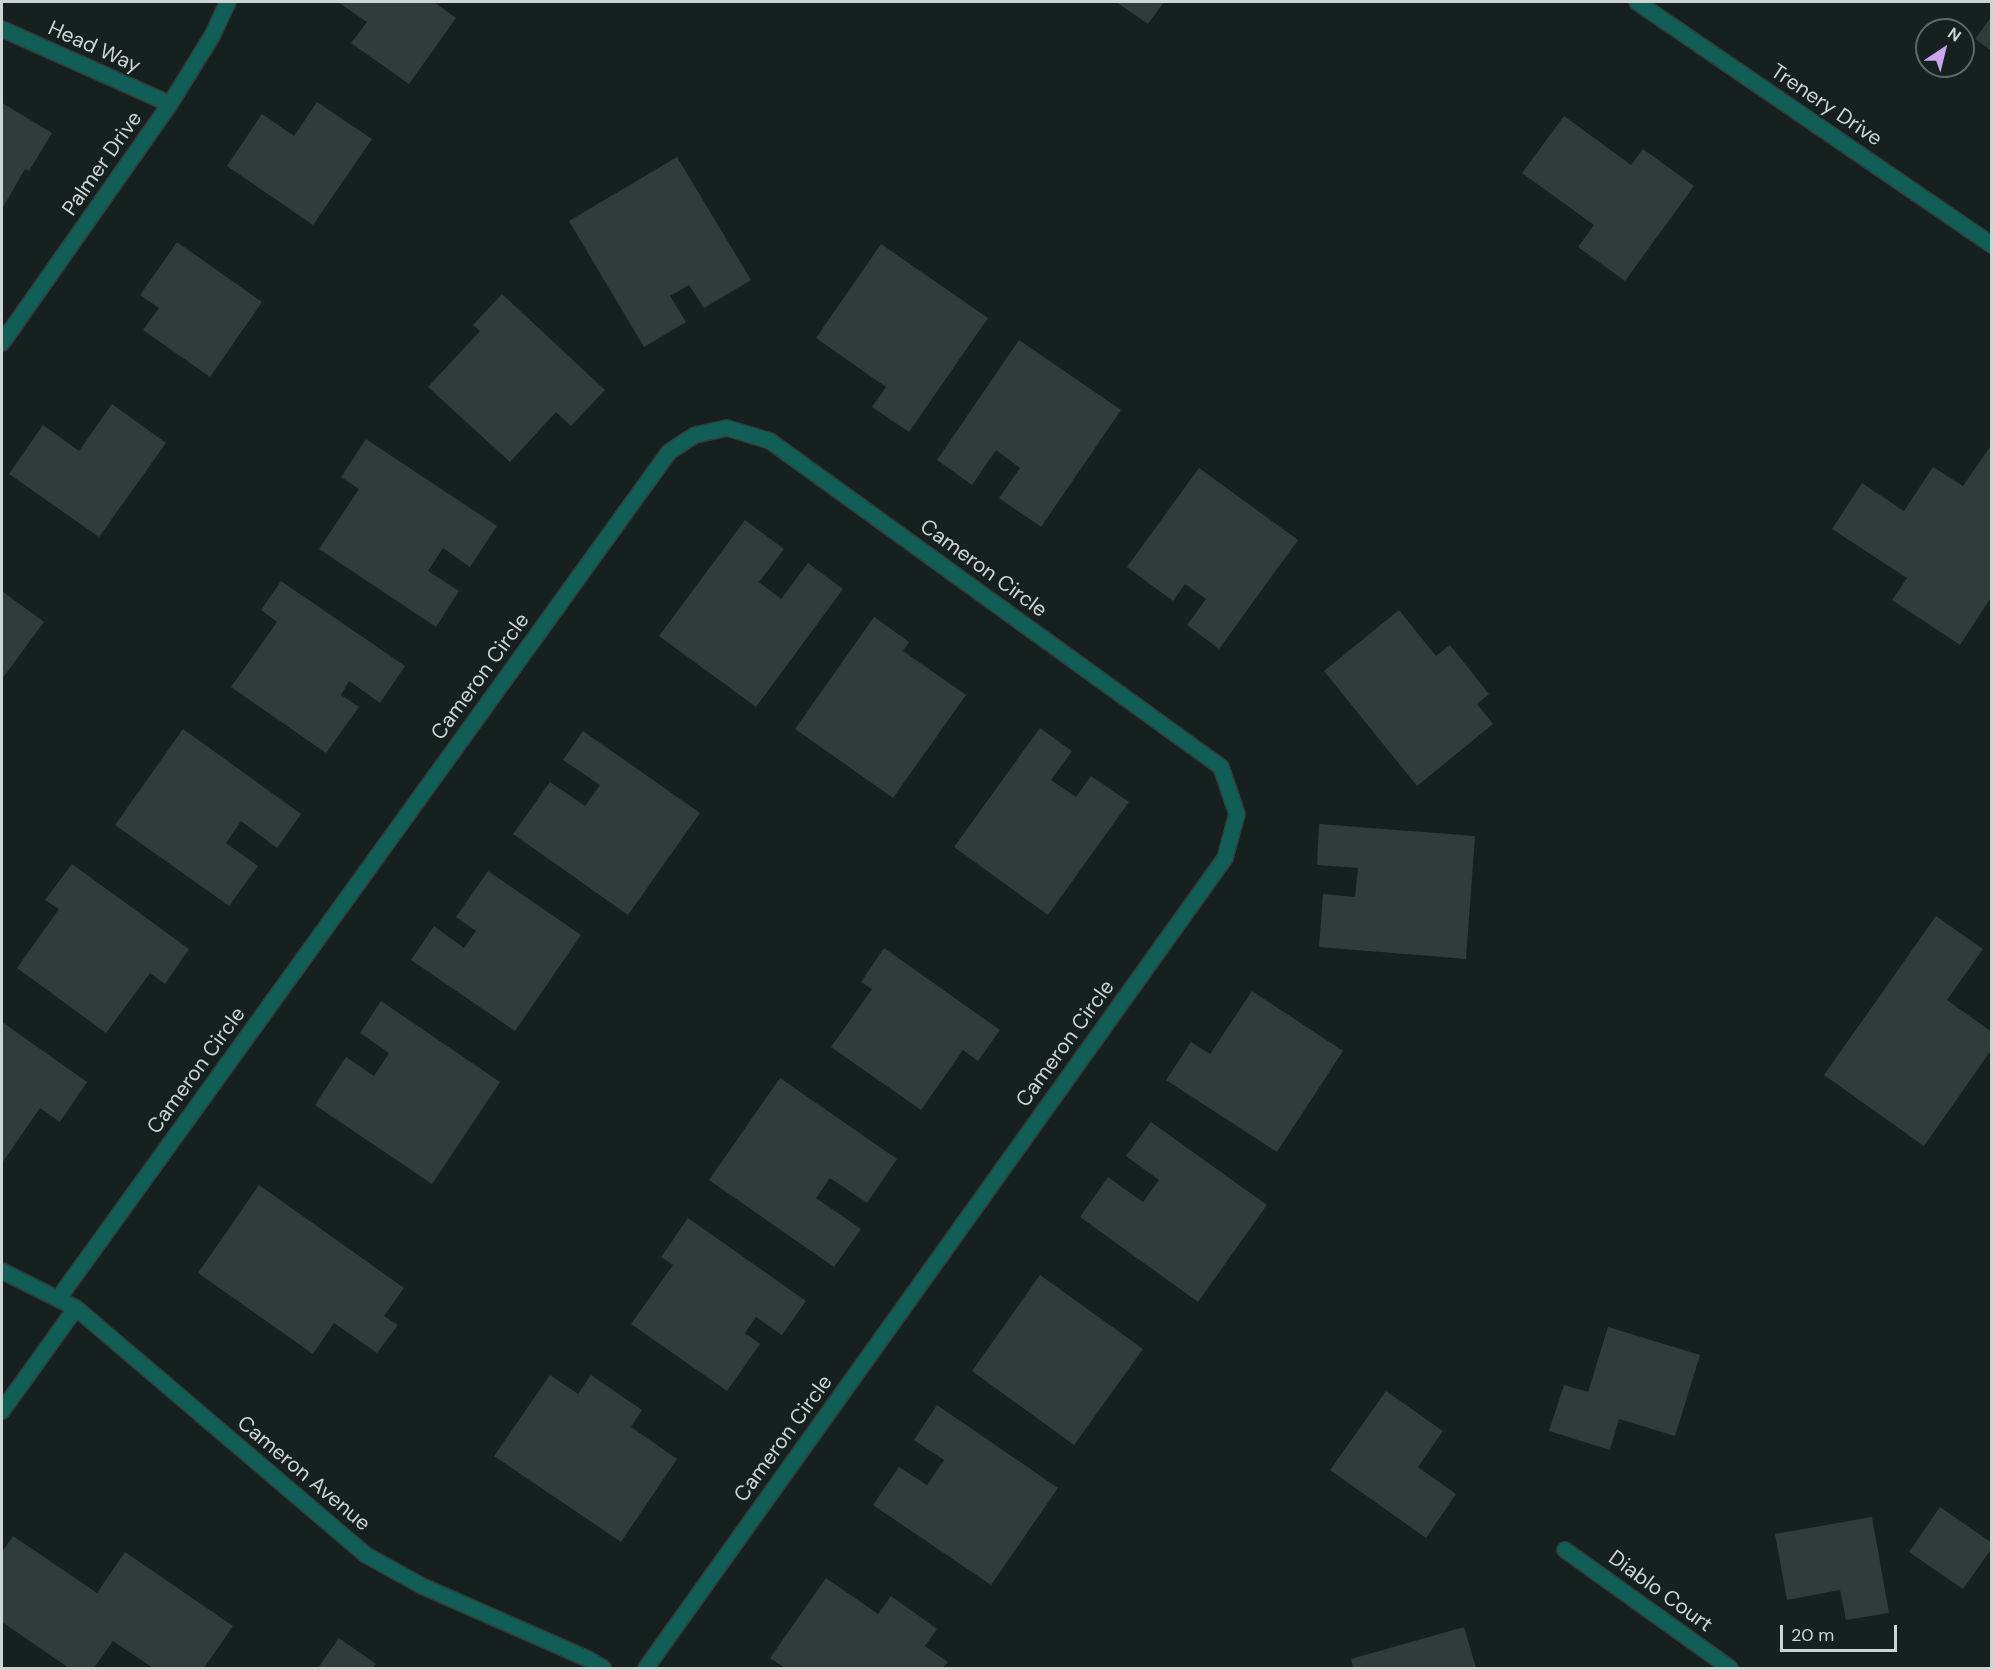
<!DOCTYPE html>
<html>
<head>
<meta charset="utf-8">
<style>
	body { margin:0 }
	#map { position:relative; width:1993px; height:1670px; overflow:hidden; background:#15201f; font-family:"DM Sans",sans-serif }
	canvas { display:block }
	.frame { position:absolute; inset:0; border:3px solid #cdd5d3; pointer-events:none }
	.north { position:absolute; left:1915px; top:18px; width:60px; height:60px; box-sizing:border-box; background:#15201f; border:2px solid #5f6867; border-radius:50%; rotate:35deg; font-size:16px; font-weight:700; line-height:24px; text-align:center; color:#cdd5d3 }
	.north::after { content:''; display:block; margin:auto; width:21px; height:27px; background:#c8a5ee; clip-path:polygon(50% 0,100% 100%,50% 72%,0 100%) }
	.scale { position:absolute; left:1780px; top:1625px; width:117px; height:27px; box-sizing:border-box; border:3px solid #cdd5d3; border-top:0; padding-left:8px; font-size:18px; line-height:21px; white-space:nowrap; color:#cdd5d3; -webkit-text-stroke:4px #15201f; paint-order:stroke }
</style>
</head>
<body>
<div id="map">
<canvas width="1993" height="1670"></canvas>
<div class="frame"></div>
<div class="north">N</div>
<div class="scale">20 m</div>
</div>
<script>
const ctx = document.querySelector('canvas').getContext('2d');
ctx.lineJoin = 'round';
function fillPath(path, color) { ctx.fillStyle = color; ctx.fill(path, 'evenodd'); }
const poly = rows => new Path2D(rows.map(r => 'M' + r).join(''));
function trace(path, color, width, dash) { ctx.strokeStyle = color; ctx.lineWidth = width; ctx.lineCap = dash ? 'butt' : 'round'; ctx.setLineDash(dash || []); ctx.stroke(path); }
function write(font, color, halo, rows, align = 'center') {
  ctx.font = font + ' "DM Sans",sans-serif'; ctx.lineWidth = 4.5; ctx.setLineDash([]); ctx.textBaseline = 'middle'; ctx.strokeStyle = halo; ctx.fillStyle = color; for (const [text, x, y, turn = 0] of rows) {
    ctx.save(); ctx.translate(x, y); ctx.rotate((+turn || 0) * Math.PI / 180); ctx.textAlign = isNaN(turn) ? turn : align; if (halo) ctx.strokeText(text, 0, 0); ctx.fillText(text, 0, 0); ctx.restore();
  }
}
fillPath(poly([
	[338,2,434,2,456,18,409,84,351,43,367,22],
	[1116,2,1164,2,1148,24],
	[1992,16,1992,51,1975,39],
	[317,102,372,139,313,225,227,166,262,114,294,136],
	[2,103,52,133,29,171,25,169,2,209],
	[1564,116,1631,165,1643,149,1694,186,1625,281,1578,247,1594,225,1522,173],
	[677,157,751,280,704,308,689,285,670,296,686,322,644,347,569,221],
	[177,242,262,302,210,377,143,330,159,308,140,295],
	[881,244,988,318,909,432,872,407,886,387,816,338],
	[502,294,605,390,571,426,556,412,510,462,428,387,480,331,473,325],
	[1019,340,1121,410,1041,527,999,498,1020,468,996,450,972,485,937,460],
	[112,404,166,443,99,537,9,474,43,425,79,451],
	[366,439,497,526,470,567,443,548,428,571,459,591,436,627,319,549,359,489,341,477],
	[1992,444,1992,596,1960,645,1892,600,1907,578,1832,529,1862,483,1904,511,1933,467,1963,486],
	[1199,468,1298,540,1219,649,1187,625,1206,599,1185,584,1173,601,1127,567],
	[745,520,784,549,759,582,781,599,808,563,843,589,756,707,659,636],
	[281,581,405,666,380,703,349,681,341,695,359,707,326,753,231,687,277,622,261,610],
	[2,591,44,622,2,679],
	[1399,610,1436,656,1450,645,1489,694,1477,704,1493,724,1417,786,1324,671],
	[874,617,909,642,903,651,966,695,893,798,795,729],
	[1040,728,1072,751,1051,780,1076,797,1091,776,1129,802,1048,915,954,847],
	[183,729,301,814,277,848,241,821,226,843,258,866,229,906,115,825],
	[583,731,700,813,628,915,513,834,550,782,585,806,600,785,563,760],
	[1319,824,1475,836,1466,959,1319,947,1323,894,1355,897,1358,868,1317,865],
	[72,864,189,949,165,984,150,973,106,1033,17,968,59,909,45,900],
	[488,871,581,935,515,1031,411,960,434,926,464,948,476,931,456,917],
	[1936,916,1983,949,1947,1000,1992,1032,1992,1049,1924,1146,1824,1075],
	[884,948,1000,1030,978,1061,963,1050,921,1110,831,1047,872,989,861,982],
	[1252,991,1343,1051,1277,1152,1166,1080,1191,1042,1210,1054],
	[381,1001,500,1082,432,1184,315,1105,346,1057,374,1076,389,1053,360,1033],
	[2,1022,87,1082,60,1122,40,1108,2,1163],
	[780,1078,897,1159,867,1203,830,1178,816,1198,861,1229,834,1267,709,1180],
	[1151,1122,1267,1205,1198,1302,1080,1217,1108,1177,1143,1202,1159,1180,1126,1156],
	[259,1185,404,1288,384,1316,398,1325,377,1353,334,1323,313,1354,198,1273],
	[688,1218,806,1301,782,1335,756,1317,745,1333,760,1344,727,1391,631,1324,673,1265,661,1257],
	[1040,1275,1143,1349,1074,1445,972,1371],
	[1608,1327,1700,1355,1675,1436,1619,1419,1610,1450,1549,1431,1564,1385,1588,1392],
	[550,1375,578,1394,591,1375,642,1410,631,1427,677,1459,621,1542,494,1456],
	[1386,1391,1443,1431,1418,1467,1456,1494,1426,1538,1330,1470],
	[937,1405,1058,1488,991,1585,873,1505,899,1467,927,1485,944,1460,914,1440],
	[1940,1507,1992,1543,1992,1548,1963,1589,1909,1552],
	[1872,1517,1889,1613,1846,1620,1840,1590,1787,1600,1775,1534],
	[13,1536,97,1593,125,1552,233,1626,204,1668,153,1668,113,1641,94,1668,69,1668,2,1622,2,1552],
	[826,1578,878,1614,891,1596,937,1629,925,1646,948,1662,943,1668,785,1668,770,1658],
	[1464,1627,1476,1668,1353,1668,1351,1659],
	[339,1638,376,1664,373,1668,318,1668]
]), '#303c3a');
const minor = poly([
	[1637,2,1992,245],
	[2,29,170,104],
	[2,343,170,104,212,36,228,2],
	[2,1271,76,1308,366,1555,422,1586,588,1659,603,1668],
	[58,1299,669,452,695,435,727,428,770,441,1221,767,1237,814,1225,858,646,1668],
	[2,1411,76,1308],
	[1565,1550,1730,1668]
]);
trace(minor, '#323d3c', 18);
trace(minor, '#105e56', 15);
write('21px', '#cdd5d3', '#15201f', [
	["Head Way",94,48,24],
	["Trenery Drive",1826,106,34],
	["Palmer Drive",103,164,-55],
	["Cameron Circle",983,569,36],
	["Cameron Circle",481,677,-54],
	["Cameron Circle",1066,1044,-54],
	["Cameron Circle",197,1071,-54],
	["Cameron Circle",784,1439,-54],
	["Cameron Avenue",303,1474,40],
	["Diablo Court",1660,1592,36]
]);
</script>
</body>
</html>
